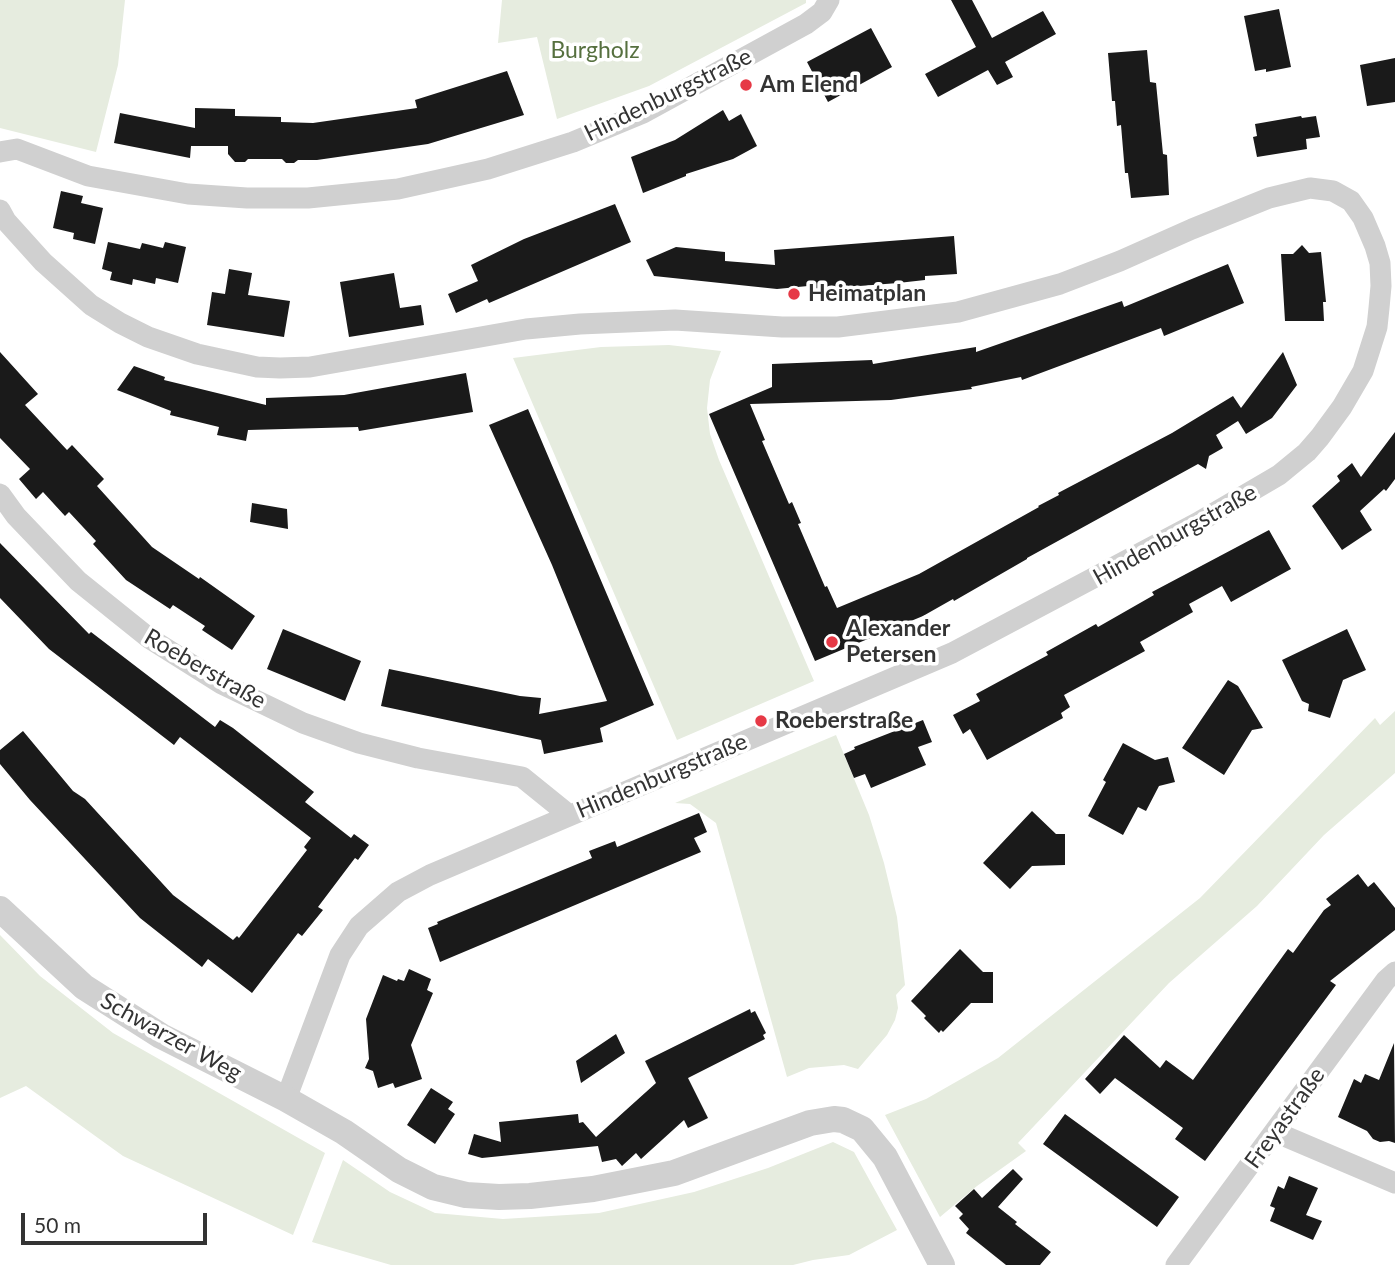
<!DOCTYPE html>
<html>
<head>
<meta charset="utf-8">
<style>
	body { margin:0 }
	#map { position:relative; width:1395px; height:1265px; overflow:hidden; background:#fff; font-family:Lato,sans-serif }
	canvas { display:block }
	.scale { position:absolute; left:21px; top:1213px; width:186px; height:32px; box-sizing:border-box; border:4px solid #333; border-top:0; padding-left:9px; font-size:21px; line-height:24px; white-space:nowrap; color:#333; -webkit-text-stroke:5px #fff; paint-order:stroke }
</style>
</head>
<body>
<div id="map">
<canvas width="1395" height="1265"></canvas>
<div class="scale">50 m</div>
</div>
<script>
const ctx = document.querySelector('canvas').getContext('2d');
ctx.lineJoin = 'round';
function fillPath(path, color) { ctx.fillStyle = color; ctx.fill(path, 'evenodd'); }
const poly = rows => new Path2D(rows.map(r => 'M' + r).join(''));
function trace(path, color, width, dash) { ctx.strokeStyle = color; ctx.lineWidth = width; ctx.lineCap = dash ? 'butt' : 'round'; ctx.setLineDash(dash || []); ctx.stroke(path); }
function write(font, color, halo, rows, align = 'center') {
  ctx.font = font + ' Lato,sans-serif'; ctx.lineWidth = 7; ctx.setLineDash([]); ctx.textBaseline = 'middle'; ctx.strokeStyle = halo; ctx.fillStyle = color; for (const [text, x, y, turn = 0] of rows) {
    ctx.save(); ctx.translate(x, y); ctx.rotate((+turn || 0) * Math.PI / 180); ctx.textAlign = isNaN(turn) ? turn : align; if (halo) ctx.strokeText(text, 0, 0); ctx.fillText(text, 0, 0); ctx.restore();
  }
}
fillPath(poly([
	[0,0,125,0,118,65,96,152,0,128],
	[502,0,806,0,806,3,649,86,557,119,537,37,498,43],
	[669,345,721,351,710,380,707,408,710,434,719,460,814,681,677,740,513,358,601,347],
	[1395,711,1395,773,1324,835,1257,906,1169,983,1018,1143,1026,1151,977,1186,940,1217,885,1115,926,1099,998,1058,1200,898,1375,718,1380,725],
	[836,735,869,815,884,863,897,917,905,985,896,995,898,1008,895,1020,887,1035,858,1069,844,1065,809,1068,787,1077,716,823,690,804,675,803],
	[0,935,40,976,113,1033,325,1153,293,1235,123,1156,26,1086,0,1098],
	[833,1142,854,1152,897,1230,849,1255,813,1260,793,1265,391,1265,312,1242,343,1160,390,1192,435,1213,503,1219,599,1213,694,1192,768,1168]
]), '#e6ecdf');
fillPath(poly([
	[951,0,972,0,992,38,1043,11,1056,34,1005,62,1013,77,997,85,988,70,938,97,925,74,976,47],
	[1279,9,1291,67,1266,72,1266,69,1255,71,1244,16],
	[871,28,892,67,828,102,807,62],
	[1147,50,1150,82,1156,83,1163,154,1167,155,1169,195,1131,198,1128,173,1125,173,1121,125,1117,126,1115,101,1112,101,1108,53],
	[1395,58,1395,102,1367,106,1360,65],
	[507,71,524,115,428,144,317,160,298,160,294,163,286,163,282,159,248,159,245,162,235,162,228,154,228,146,191,146,190,158,114,143,120,113,195,128,195,108,235,109,235,116,281,117,281,122,313,123,417,108,415,100],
	[723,110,729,121,741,114,757,146,733,159,686,174,686,176,643,193,631,157,675,140],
	[1301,116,1302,118,1316,116,1320,137,1306,139,1307,149,1257,157,1253,137,1257,136,1255,124],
	[61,191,83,196,81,203,103,208,95,244,73,239,74,233,53,228],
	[615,204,631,242,489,303,487,299,456,313,448,294,478,281,471,265,524,239],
	[954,236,957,274,925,276,925,280,898,283,808,290,808,286,777,289,654,276,646,260,676,247,725,252,725,261,775,265,774,250],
	[108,242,140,249,142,243,163,248,165,242,186,247,178,283,156,278,155,284,133,279,132,285,110,280,112,272,102,269],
	[1302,245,1309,253,1321,252,1326,302,1323,302,1324,321,1285,321,1281,254,1293,254],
	[1228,264,1244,303,1164,336,1161,328,1022,380,1021,377,971,387,972,389,891,400,750,404,765,440,762,441,789,504,792,502,801,523,798,524,825,587,827,586,837,608,919,574,1039,507,1038,506,1059,495,1058,493,1172,433,1233,396,1241,408,1283,352,1297,385,1272,418,1246,434,1238,421,1216,435,1223,448,1209,456,1206,469,1198,464,1027,558,1027,559,954,601,953,599,923,616,815,661,709,414,772,387,772,364,872,360,873,364,976,347,976,352,1122,301,1124,307],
	[229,269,252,273,248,295,290,301,284,337,207,325,212,292,225,294],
	[394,273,400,308,421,305,424,325,349,337,340,282],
	[0,352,38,394,25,405,67,450,72,445,104,479,97,486,152,547,199,579,200,577,255,616,232,650,202,630,205,626,173,605,170,609,126,580,93,544,96,541,69,512,65,516,43,492,36,499,19,479,30,469,0,438],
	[134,366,165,377,164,380,266,405,266,398,344,395,466,373,473,412,359,431,358,427,248,430,246,441,217,435,219,427,170,415,171,411,117,390],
	[528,409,654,705,600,728,603,742,544,754,541,740,381,706,389,669,520,696,541,698,539,714,607,701,552,565,489,425],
	[1395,432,1395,479,1386,491,1384,489,1360,511,1372,530,1342,550,1312,506,1340,481,1337,476,1352,463,1361,477],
	[252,503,287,509,288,529,250,522],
	[1269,530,1291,569,1231,602,1222,586,1189,604,1193,612,1140,642,1145,651,1064,695,1070,707,1061,713,1063,718,987,760,970,729,963,734,953,715,980,701,976,694,1048,655,1046,652,1096,624,1098,627,1154,595,1152,592],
	[0,543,89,634,91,632,215,727,220,720,233,728,314,792,305,802,351,838,354,834,369,845,358,860,355,858,318,907,323,910,302,936,298,933,252,993,208,959,202,967,140,918,30,800,0,764,0,750,23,731,73,791,85,799,173,895,233,940,237,936,239,938,307,850,304,847,311,838,180,737,174,745,49,649,0,598],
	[283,629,361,661,345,701,267,669],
	[1347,629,1366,670,1343,680,1330,718,1308,711,1309,704,1302,701,1282,660],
	[1228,680,1238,686,1263,728,1252,730,1224,775,1182,748],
	[923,720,932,742,918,747,926,765,871,788,865,774,854,778,844,754,855,749,854,747],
	[1123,743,1155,760,1168,757,1175,782,1159,786,1146,811,1138,807,1123,835,1088,816,1106,782,1103,780],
	[1032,811,1056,834,1065,834,1065,865,1032,866,1010,889,983,863],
	[699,813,707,832,694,838,701,852,440,962,428,928,438,924,437,922,592,858,589,851,615,841,617,847],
	[1358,874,1368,887,1374,882,1395,908,1395,930,1330,981,1336,985,1205,1161,1175,1139,1183,1128,1115,1078,1100,1094,1085,1079,1124,1035,1160,1068,1166,1060,1193,1080,1288,949,1293,953,1324,910,1331,905,1326,899],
	[960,949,983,972,993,972,993,1003,971,1003,943,1032,941,1030,939,1033,924,1018,926,1016,911,1001],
	[409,969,431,979,427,990,433,993,411,1045,422,1079,395,1088,393,1083,378,1088,373,1071,365,1068,369,1059,366,1019,383,975,397,981,398,979,404,981],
	[750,1009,751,1013,755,1011,766,1033,763,1035,765,1039,688,1078,708,1118,688,1128,684,1120,641,1159,636,1153,622,1166,616,1159,602,1162,598,1146,482,1158,468,1154,474,1134,501,1142,499,1122,578,1114,579,1123,583,1122,596,1137,656,1083,645,1061],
	[616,1034,625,1053,581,1083,576,1061],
	[1394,1043,1395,1143,1389,1141,1380,1142,1373,1139,1367,1131,1338,1117,1354,1079,1361,1083,1365,1074,1379,1080],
	[431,1088,453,1102,448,1109,455,1114,435,1144,407,1125],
	[1065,1114,1179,1197,1157,1227,1043,1144],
	[1013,1169,1023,1179,998,1207,1017,1222,1015,1224,1051,1252,1040,1265,1006,1265,966,1233,969,1229,959,1218,963,1214,955,1206,974,1189,982,1198],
	[1289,1176,1318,1188,1306,1215,1322,1221,1313,1240,1270,1221,1275,1208,1270,1206,1278,1186,1284,1189]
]), '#1a1a1a');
trace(poly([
	[0,152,17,149,88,176,188,194,247,198,308,198,398,189,488,169,573,142,643,113,806,24,822,12,829,0],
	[0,210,6,221,43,262,91,305,120,323,148,337,197,354,257,367,280,368,310,367,526,329,580,324,675,320,782,327,838,327,958,312,1060,284,1120,261,1192,229,1269,198,1310,188,1333,191,1351,201,1363,218,1375,246,1380,263,1381,286,1379,308,1377,327,1363,371,1342,407,1320,437,1307,452,1279,475,1197,523,952,653,430,875,398,892,359,926,340,955,286,1099],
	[0,494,16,516,78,581,149,638,222,684,303,723,359,743,418,758,522,777,569,815],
	[1275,1132,1395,1183],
	[1176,1265,1386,980,1395,972]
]), '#d0d0d0', 21);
trace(poly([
	[0,909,84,987,161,1036,286,1099,344,1132,399,1170,433,1187,466,1195,499,1197,530,1196,593,1189,674,1173,810,1123,834,1119,843,1120,862,1129,885,1157,942,1265]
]), '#d0d0d0', 26);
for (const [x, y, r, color] of [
	[746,85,7,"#e63946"],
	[794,294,7,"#e63946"],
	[832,642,7,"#e63946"],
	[761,721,7,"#e63946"]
]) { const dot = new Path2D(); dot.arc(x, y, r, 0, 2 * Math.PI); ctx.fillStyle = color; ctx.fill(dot); trace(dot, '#fff', 2.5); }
write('23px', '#56703f', '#fff', [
	["Burgholz",595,51]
]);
write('bold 23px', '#333', '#fff', [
	["Am Elend",760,85],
	["Heimatplan",808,294],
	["Alexander",846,629],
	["Petersen",846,655],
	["Roeberstraße",775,721]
], 'left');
write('23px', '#333', '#fff', [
	["Hindenburgstraße",668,95,-26],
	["Hindenburgstraße",1175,535,-29],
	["Roeberstraße",205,669,30],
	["Hindenburgstraße",662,776,-23],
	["Schwarzer Weg",171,1037,29],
	["Freyastraße",1285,1118,-54]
]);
</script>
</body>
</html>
